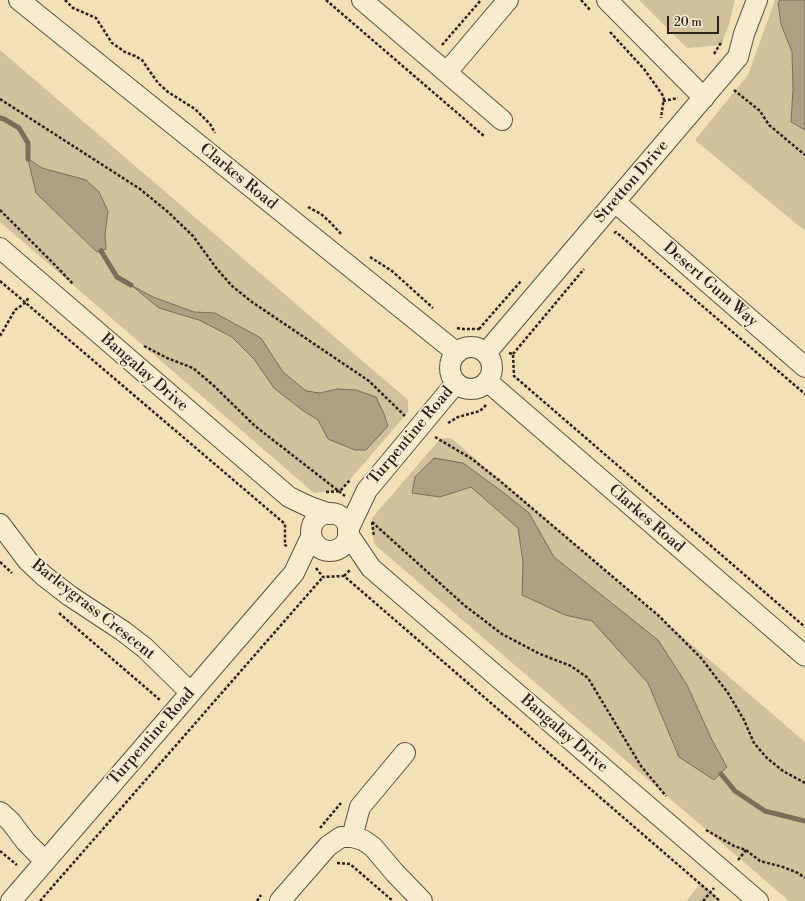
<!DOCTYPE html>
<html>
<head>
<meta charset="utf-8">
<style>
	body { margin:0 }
	#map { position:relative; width:805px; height:901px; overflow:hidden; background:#f2e0b7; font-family:"Libre Bodoni",serif }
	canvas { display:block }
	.scale { position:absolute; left:667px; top:16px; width:52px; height:18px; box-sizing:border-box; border:2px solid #2e211b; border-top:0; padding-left:5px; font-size:12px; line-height:14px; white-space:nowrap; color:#2e211b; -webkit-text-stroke:3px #f7ebd0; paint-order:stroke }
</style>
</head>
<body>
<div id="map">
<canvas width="805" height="901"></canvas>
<div class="scale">20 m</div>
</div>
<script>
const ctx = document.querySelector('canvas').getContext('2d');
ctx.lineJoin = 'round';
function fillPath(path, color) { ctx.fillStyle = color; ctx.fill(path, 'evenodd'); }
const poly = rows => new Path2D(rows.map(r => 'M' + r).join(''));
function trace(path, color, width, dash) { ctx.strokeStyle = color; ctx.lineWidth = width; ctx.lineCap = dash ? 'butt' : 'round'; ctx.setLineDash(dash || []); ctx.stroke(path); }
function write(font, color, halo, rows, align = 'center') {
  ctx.font = font + ' "Libre Bodoni",serif'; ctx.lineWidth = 3.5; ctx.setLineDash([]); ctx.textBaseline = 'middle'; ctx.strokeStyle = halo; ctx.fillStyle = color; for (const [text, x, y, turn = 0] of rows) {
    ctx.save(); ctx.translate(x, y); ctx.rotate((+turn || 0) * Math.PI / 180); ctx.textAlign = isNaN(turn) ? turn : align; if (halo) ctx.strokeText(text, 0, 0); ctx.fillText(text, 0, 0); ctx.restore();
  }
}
fillPath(poly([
	[639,0,735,0,728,27,721,45,687,48],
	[775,0,805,0,805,231,695,140,748,75],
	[0,50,408,400,408,412,341,490,314,493,0,222],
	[451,438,805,742,805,901,789,901,374,544,372,518,440,439],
	[701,883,721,901,686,901]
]), '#d1c09c');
const water = poly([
	[780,0,805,0,805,130,791,122,793,89,792,52,781,24,778,3,780,0],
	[28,159,42,168,86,180,99,192,108,211,105,234,106,249,97,252,36,193,28,159],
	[131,285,153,297,194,312,215,313,261,338,283,372,306,391,320,393,337,389,356,390,376,397,384,414,388,426,366,450,355,450,328,439,318,420,302,410,274,388,254,359,232,337,199,320,159,308,131,285],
	[434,458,463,463,504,493,529,513,554,557,658,640,687,685,712,740,727,767,714,780,679,757,648,683,592,621,565,615,522,595,523,562,518,528,471,487,440,497,412,493,415,477,434,458]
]);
fillPath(water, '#af9f82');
trace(water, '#7b6d59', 1);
trace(poly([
	[0,118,4,119,19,128,28,143,28,159],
	[101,251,117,277,131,285],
	[721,774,735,791,765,811,805,821]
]), '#7b6d59', 5);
const minor = poly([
	[19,0,457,353],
	[362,0,502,120],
	[607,0,704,98],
	[447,72,508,0],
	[615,202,805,367],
	[0,248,289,497,310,507,330,514],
	'450 368a21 21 0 1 1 42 0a21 21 0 1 1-42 0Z',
	[486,353,738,57,744,34,757,0],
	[487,381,805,656],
	'311 532a19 19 0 1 1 38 0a19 19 0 1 1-38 0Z',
	[0,524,28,561,44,576,70,596,123,631,145,648,190,692],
	[348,530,367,490,456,383],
	[348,534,371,568,758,901],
	[0,812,11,822,26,842,45,861],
	[352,837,360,807,405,753],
	[11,901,294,573,311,537],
	[280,901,328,846,341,837,352,837,363,840,373,847,395,873,422,901]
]);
trace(minor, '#5f5142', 22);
trace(poly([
	[65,0,73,8,96,18,112,43,125,52,135,56,142,60,158,83,168,92,195,109,210,124,215,133],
	[326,0,484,136],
	[581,0,591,11],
	[610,32,644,69,664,97,661,118],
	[442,45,481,0],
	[714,54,722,41],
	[734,90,760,111,769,125,805,155],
	[0,99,140,189,168,212,193,236,217,269,232,286,252,302,369,381,405,416],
	[663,101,678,98],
	[308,207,321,214,330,222,342,235],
	[0,210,56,266,73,284],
	[614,233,616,232,805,394],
	[370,257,392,271,433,308],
	[0,281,285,524,285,545,287,546],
	[457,328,463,329,479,329,481,330],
	[479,329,521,281],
	[0,336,15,310,25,303,29,297],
	[144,346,167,358,193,368,214,386,255,426,345,496],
	[509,353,513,354,514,376,805,627],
	[513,354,584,269],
	[448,423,458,417,480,411,486,405],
	[435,437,472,459,500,481,659,616,701,658,728,693,744,720,754,743,767,758,783,771,805,783],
	[326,492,340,491,350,480],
	[372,522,464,605,502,634,540,654,571,666,588,678,641,766,666,796],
	[372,522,374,537],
	[0,562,12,573],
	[316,568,323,577,344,576,720,901],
	[344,576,351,569],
	[59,613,160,700],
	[320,828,341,803],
	[706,830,734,846,746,850,760,861,783,867,798,873,805,878],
	[0,851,17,865],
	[738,860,746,850],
	[337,863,350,864,393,901],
	[40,901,323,577],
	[257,901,261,895],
	[703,901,714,888]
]), '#2e211b', 2.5, [3, 2]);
trace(minor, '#f7ebd0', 20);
write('16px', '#2e211b', '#f7ebd0', [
	["Clarkes Road",238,177,39],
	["Stretton Drive",632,182,-49],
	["Desert Gum Way",710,285,41],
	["Bangalay Drive",144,373,41],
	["Turpentine Road",411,436,-50],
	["Clarkes Road",646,519,41],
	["Barleygrass Crescent",93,610,38],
	["Bangalay Drive",564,734,41],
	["Turpentine Road",152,737,-49]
]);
</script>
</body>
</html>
